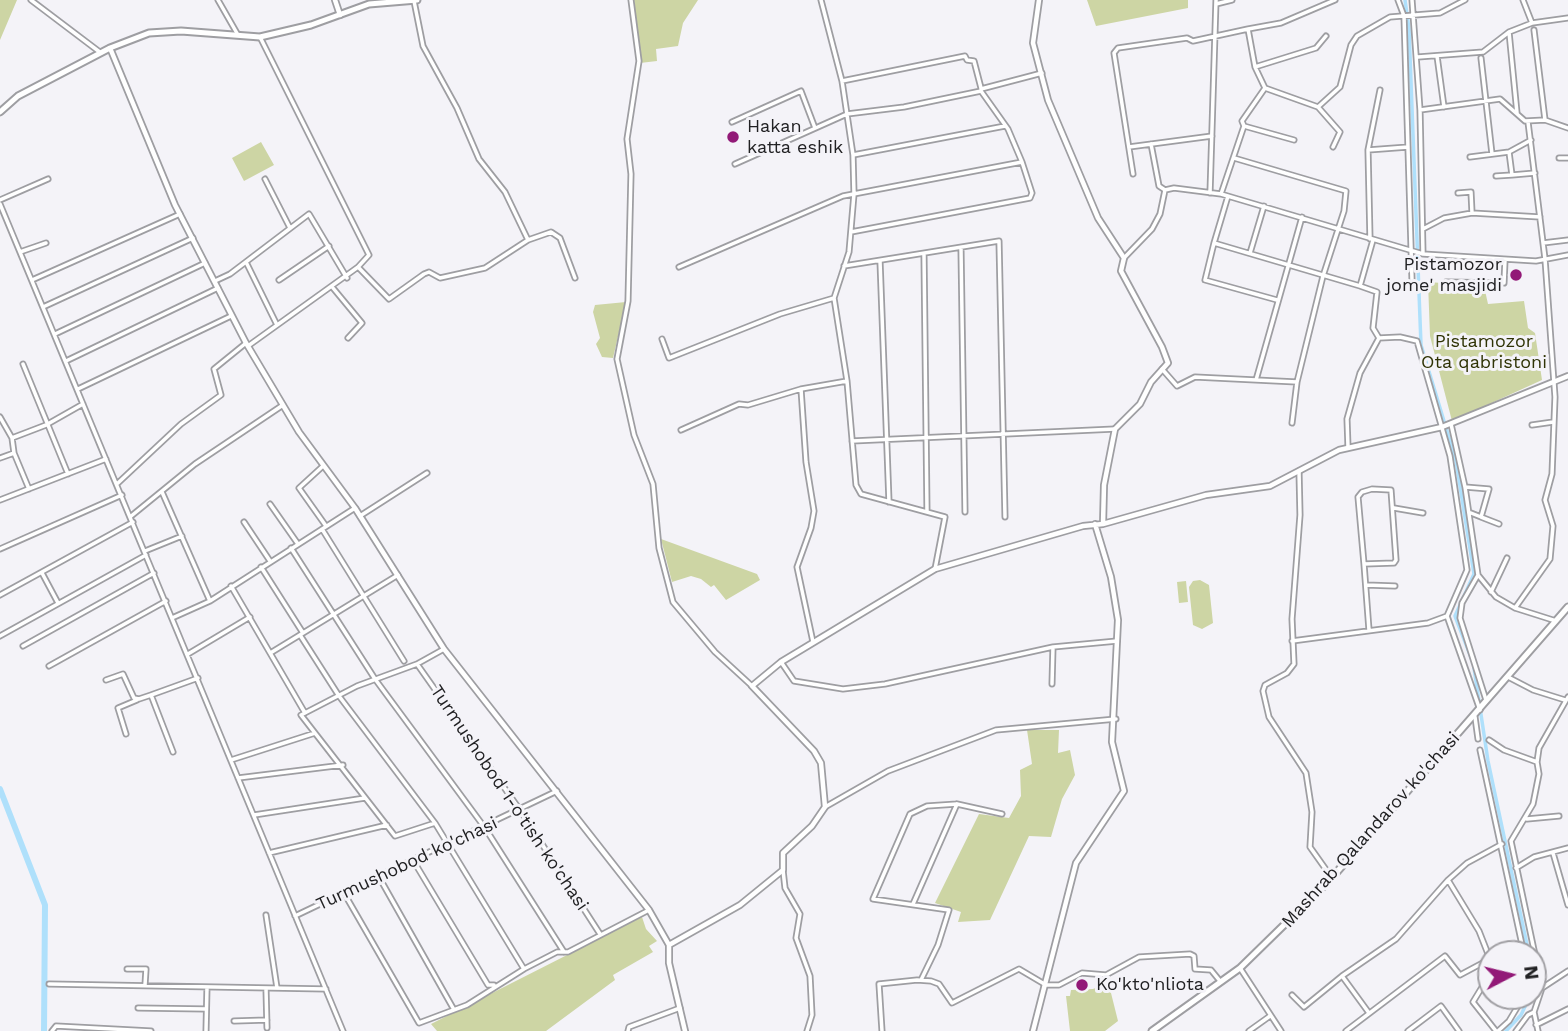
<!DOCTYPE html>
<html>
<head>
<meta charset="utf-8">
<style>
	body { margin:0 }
	#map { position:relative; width:1568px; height:1031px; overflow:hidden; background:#f4f3f8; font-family:"Work Sans",sans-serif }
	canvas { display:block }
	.north { position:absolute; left:1477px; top:940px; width:70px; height:70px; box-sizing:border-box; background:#f4f3f8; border:2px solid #a09fa3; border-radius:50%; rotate:83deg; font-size:19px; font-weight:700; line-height:28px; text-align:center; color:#212123 }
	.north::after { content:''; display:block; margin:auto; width:24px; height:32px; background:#921977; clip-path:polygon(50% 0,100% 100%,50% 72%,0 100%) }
</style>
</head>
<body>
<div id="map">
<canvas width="1568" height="1031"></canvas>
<div class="north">N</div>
</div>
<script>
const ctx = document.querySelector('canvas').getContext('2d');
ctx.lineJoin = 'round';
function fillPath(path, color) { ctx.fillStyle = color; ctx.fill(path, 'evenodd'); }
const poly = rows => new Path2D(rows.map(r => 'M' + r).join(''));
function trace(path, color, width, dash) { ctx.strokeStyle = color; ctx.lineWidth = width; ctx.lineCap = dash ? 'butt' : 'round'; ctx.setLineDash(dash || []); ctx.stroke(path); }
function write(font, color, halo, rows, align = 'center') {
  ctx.font = font + ' "Work Sans",sans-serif'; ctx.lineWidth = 6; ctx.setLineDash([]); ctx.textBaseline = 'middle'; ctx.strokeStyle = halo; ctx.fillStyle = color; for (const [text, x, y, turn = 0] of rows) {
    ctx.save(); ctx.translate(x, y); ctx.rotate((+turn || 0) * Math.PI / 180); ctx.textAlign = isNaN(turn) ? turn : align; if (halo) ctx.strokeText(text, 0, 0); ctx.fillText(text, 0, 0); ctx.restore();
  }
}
fillPath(poly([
	[0,0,17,0,0,40],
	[634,0,698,0,683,23,678,46,656,49,657,61,640,63],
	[1087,0,1188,0,1188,8,1096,26],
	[261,142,274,165,244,181,232,158],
	[1428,282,1484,286,1488,304,1524,301,1528,328,1535,333,1542,380,1452,421,1430,336],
	[626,302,613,358,602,357,596,344,600,338,593,312,595,305],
	[661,539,757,574,760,580,726,600,714,585,711,587,701,579,691,576,672,582],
	[1200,580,1209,585,1213,623,1202,629,1193,625,1189,587,1193,581],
	[1186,581,1188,602,1179,603,1177,582],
	[1027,730,1059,730,1058,753,1070,750,1075,775,1062,799,1051,837,1029,836,990,920,958,922,961,912,935,903,979,814,1009,818,1021,796,1020,770,1032,764],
	[642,917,646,929,657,941,649,946,653,952,613,975,615,980,546,1031,437,1031,431,1024],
	[1100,981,1108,981,1118,1021,1105,1031,1070,1031,1066,996,1070,996,1071,990,1093,989,1100,986]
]), '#cdd5a4');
trace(poly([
	[1405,0,1409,29,1421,345,1456,461,1474,574,1455,616,1472,660],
	[1474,668,1488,761,1529,954],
	[1506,1031,1521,1015,1530,996]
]), '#afe0fb', 3.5);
trace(poly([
	[0,789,45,905,44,1031]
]), '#afe0fb', 6);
const minor = poly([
	[31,0,101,53],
	[218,0,238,35],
	[631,0,639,61,627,139,631,174,628,301,617,359,634,435,653,484,659,548,673,602,715,652,752,686],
	[821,0,842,81,853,155,854,194,849,252,834,298,847,381,856,485,861,494,945,517,935,569],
	[1398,0,1404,16,1412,280],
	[1412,0,1420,110,1500,99,1525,121,1545,120],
	[1523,0,1532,23,1568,18],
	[414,1,423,46,457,108,479,159,505,192,528,240,551,232,560,238,575,278],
	[1216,4,1232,0],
	[1248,29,1281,23,1335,0],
	[1534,30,1545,120,1568,128],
	[260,37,369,255,358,267],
	[1437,56,1444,107],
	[1418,57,1483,52,1509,32],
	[1481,58,1492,154],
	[1255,67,1316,48,1326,36],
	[842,81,965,56,967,60,974,61,981,88],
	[1265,88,1318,107,1340,87,1351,45,1357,36,1390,17,1440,13,1465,0],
	[981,89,1042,73],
	[1318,107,1340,132,1333,147],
	[1420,110,1423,254],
	[1517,113,1509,32,1532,23],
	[732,122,801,91,815,128],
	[1244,126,1294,140],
	[1151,144,1159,186,1165,190],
	[1129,147,1212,136],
	[1368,150,1408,147],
	[853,155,1005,126],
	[1470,157,1509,152,1531,140],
	[1234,158,1346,191,1344,211,1323,276,1297,382,1256,380],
	[1559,158,1568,158],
	[1133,174,1114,53,1118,48,1187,38,1193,41,1248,29,1255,67,1265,88],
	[1512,175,1535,173],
	[1496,176,1512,175,1509,152],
	[265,179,290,228],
	[1210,193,1216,0],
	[1458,193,1471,192,1472,213],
	[1221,194,1244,126,1242,121,1265,88],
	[1228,196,1214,243,1360,286,1373,240],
	[0,200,48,179],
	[0,204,343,1031],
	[1423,229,1444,218,1472,213,1540,217],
	[851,232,1030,198,1032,193,1022,162],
	[1370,239,1368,150,1380,90],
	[1214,243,1205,280,1277,300],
	[1543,243,1568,240],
	[961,249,965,512],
	[20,252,46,243],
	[1250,253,1264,206],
	[924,255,927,512],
	[1124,258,1152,229,1160,214,1165,190,1174,188,1221,194,1423,254,1536,261,1568,255],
	[880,261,889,502],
	[246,262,277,325],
	[844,266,999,241,1005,517],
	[679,267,843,196,1022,162,1008,129,981,91,904,107,847,114,735,164],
	[32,280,180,214],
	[279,280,329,246],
	[215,281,230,274,309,214,347,278],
	[1446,282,1504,283,1505,260],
	[1360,286,1377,292,1373,328,1379,338],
	[333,288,362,323,348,338],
	[43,307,193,238],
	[55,334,205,263],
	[662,339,669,358,780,314,834,298],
	[248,346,358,267,389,299,424,274,429,272,440,278,485,268,528,240],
	[66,361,218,288],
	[23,364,68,474],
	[1162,369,1177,386,1195,377,1256,380,1302,217],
	[78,389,231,316],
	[0,417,12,438,46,425,83,404],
	[1292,423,1297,382],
	[1451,424,1465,487,1478,575,1496,597,1515,608,1550,559,1553,526,1545,500,1552,474,1555,397,1545,259,1528,122],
	[1532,425,1553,422],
	[681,430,739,404,748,405,801,389],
	[12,438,14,453,29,489],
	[852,441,1115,429],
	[1348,447,1347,419,1360,373,1379,338,1400,337,1417,341,1450,456,1467,570,1447,616],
	[0,458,14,453],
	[323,466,299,488,326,526],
	[1299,471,1300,515,1292,619,1294,664,1287,673,1265,685,1263,691,1269,717,1306,773,1312,812,1310,847,1332,878],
	[118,483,181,424,221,395,214,369,246,343],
	[1465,487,1489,489,1481,517,1471,513],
	[162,492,210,601],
	[0,500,106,459],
	[270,504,298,544],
	[1394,508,1423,513],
	[360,516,427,473],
	[130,517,195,464,283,405],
	[1481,517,1499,524],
	[244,522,270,561],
	[322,529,404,661],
	[291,548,375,679,485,828,564,952],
	[0,549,122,495],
	[145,551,182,536],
	[1364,564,1394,563,1396,560,1391,490,1372,489,1362,492,1358,497,1364,564,1369,630],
	[261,567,303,633],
	[42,573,58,603],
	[1478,575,1462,603,1460,618,1486,700],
	[1366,585,1395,586],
	[231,586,305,713],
	[1491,592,1507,558],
	[0,595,133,522],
	[1515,608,1556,621],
	[172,618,210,601,355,508],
	[300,635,339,696,435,823,524,969],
	[0,636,146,555],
	[1292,641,1428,623,1447,616,1480,710],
	[813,642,797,567,811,528,814,511,806,462,801,389,847,381],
	[23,646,154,573],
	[272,652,398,575],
	[188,654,250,617],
	[781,662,794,681,843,689,885,684,1053,647],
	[417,664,520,810,600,934],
	[49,666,166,601],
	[1508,677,1533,690,1565,700],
	[106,680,123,674,134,698,139,699,151,695],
	[1052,684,1053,647,1117,641],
	[1475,717,1478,739],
	[126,734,118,708,137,700],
	[1489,740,1504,750,1537,762],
	[1480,750,1524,954],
	[173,752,151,695,198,678],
	[231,760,315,733],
	[238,778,343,765],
	[825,807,888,771,996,730,1116,719],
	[254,815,365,798],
	[1527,819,1559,816],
	[435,823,395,836,301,715,357,686,417,664,444,649],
	[269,853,387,825],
	[1553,853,1568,905],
	[413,860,488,985,494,985],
	[1516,868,1534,857,1568,848],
	[783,870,785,888,800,914,796,938,810,976,812,1015,807,1031],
	[379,877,453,1008],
	[1448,880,1479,931,1490,959],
	[344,893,419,1023,467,1005,524,969,557,952,568,952,649,910],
	[913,904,957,804],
	[266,915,277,988],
	[295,916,557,791],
	[1240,968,1281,1031],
	[127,969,146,969,145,985],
	[1342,976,1369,1013],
	[921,980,938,945,949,910,873,899,910,814,927,806,957,804,1002,814],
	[49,984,326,989],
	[1542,988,1511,841,1533,804,1539,774,1537,762,1539,748,1568,697],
	[1542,988,1568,971],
	[266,989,267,1028],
	[1292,995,1304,1007,1342,976,1396,939,1448,880,1467,863,1502,844],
	[138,1008,206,1009],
	[234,1021,267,1020],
	[1536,1025,1568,1009],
	[52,1031,56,1026,151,1031],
	[206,1031,207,987],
	[628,1031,629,1027,680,1008],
	[882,1031,879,984,917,980,931,981,939,984,952,1003,1019,969,1046,985,1059,985,1082,973,1106,975,1139,957,1190,954,1194,956,1195,969,1211,970,1220,981],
	[1249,1031,1270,1016],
	[1346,1031,1445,956,1460,975,1490,959,1490,974,1473,1002,1496,1031],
	[1408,1031,1441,1006,1459,1031],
	[1498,1031,1509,1021,1524,996],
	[1516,1031,1528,1015,1534,1012],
	[1538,1031,1534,1012,1542,988]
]);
const tertiary = poly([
	[335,0,340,15],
	[110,48,175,205,246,343,299,432,355,508,444,649,649,910,669,945,669,963,685,1031],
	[1103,524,1206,495,1270,486,1339,450,1442,427,1568,376],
	[669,945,740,905,783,870,783,853,812,826,825,807,821,763,814,751,752,686,781,662,935,569,1083,526,1103,524,1104,485,1115,429,1140,404,1151,382,1168,363,1162,347,1121,271,1124,258,1098,218,1048,100,1033,43,1039,0],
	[1033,1031,1076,863,1124,791,1112,742,1118,620,1111,577,1095,524]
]);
const secondary = poly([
	[0,112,18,96,110,48,149,33,181,31,260,37,311,25,369,4,417,0],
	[1152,1031,1240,968,1329,881,1568,607]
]);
trace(minor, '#9e9ea2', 7);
trace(tertiary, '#9e9ea2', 8);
trace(secondary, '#9e9ea2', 9);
trace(minor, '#fff', 3.5);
trace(tertiary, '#fff', 4.5);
trace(secondary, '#fff', 5);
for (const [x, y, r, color] of [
	[733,137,7,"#921977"],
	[1516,275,7,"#921977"],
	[1082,985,7,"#921977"]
]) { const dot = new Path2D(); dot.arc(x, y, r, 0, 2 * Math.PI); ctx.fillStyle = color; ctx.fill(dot); trace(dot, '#f4f3f8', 2.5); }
write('18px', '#212123', '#f4f3f8', [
	["Hakan",747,127],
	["katta eshik",747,148],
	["Pistamozor",1502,265,"right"],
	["jome' masjidi",1502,286,"right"],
	["Ko'kto'nliota",1096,985]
], 'left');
write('18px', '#2f3305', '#f4f3f8', [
	["Pistamozor",1484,342],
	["Ota qabristoni",1484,363]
]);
write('18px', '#212123', '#f4f3f8', [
	["Turmushobod 1-o'tish ko'chasi",509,798,56],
	["Mashrab Qalandarov ko'chasi",1371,830,-48],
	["Turmushobod ko'chasi",407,864,-25]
]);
</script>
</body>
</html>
